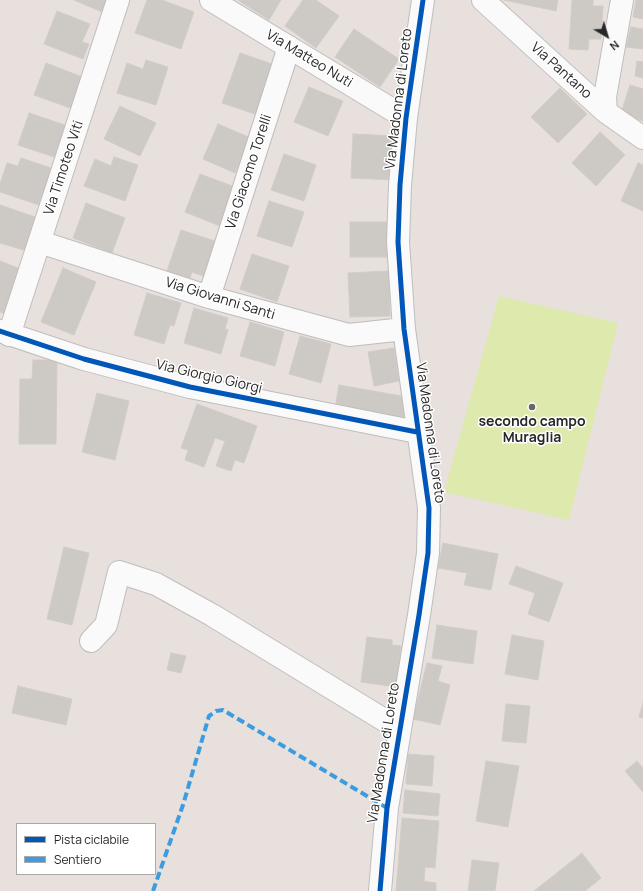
<!DOCTYPE html>
<html>
<head>
<meta charset="utf-8">
<style>
	body { margin:0 }
	#map { position:relative; width:643px; height:891px; overflow:hidden; background:#e7e0dc; font-family:Manrope,sans-serif }
	canvas { display:block }
	.legend { position:absolute; left:16px; top:823px; width:140px; height:52px; box-sizing:border-box; background:#fff; border:1px solid #a9a9a9; margin:0; padding:5px 7px; list-style:none; font-size:12px; color:#272727 }
	.legend li { display:flex; align-items:center; gap:8px; height:20px }
	.legend b { width:20px; border:1px solid #a9a9a9 }
	.north { position:absolute; left:587px; top:16px; width:40px; height:40px; -webkit-text-stroke:3px #fff; paint-order:stroke; rotate:142deg; font-size:11px; font-weight:700; line-height:16px; text-align:center; color:#272727 }
	.north::after { content:''; display:block; margin:auto; width:14px; height:18px; background:#272727; clip-path:polygon(50% 0,100% 100%,50% 72%,0 100%) }
</style>
</head>
<body>
<div id="map">
<canvas width="643" height="891"></canvas>
<ul class="legend">
<li><b style="height:5px;background:#0057b8"></b>Pista ciclabile</li>
<li><b style="height:5px;background:#3d9ce0"></b>Sentiero</li>
</ul>
<div class="north">N</div>
</div>
<script>
const ctx = document.querySelector('canvas').getContext('2d');
ctx.lineJoin = 'round';
function fillPath(path, color) { ctx.fillStyle = color; ctx.fill(path, 'evenodd'); }
const poly = rows => new Path2D(rows.map(r => 'M' + r).join(''));
function trace(path, color, width, dash) { ctx.strokeStyle = color; ctx.lineWidth = width; ctx.lineCap = dash ? 'butt' : 'round'; ctx.setLineDash(dash || []); ctx.stroke(path); }
function write(font, color, halo, rows, align = 'center') {
  ctx.font = font + ' Manrope,sans-serif'; ctx.lineWidth = 3; ctx.setLineDash([]); ctx.textBaseline = 'middle'; ctx.strokeStyle = halo; ctx.fillStyle = color; for (const [text, x, y, turn = 0] of rows) {
    ctx.save(); ctx.translate(x, y); ctx.rotate((+turn || 0) * Math.PI / 180); ctx.textAlign = isNaN(turn) ? turn : align; if (halo) ctx.strokeText(text, 0, 0); ctx.fillText(text, 0, 0); ctx.restore();
  }
}
fillPath(poly([
	[499,296,618,323,569,520,444,492]
]), '#dee9ae');
const building = poly([
	[74,0,108,0,102,12,74,0],
	[147,0,162,0,194,12,181,49,135,33,147,0],
	[238,0,281,0,269,20,238,0],
	[303,0,316,0,339,16,316,48,285,26,303,0],
	[504,0,558,0,556,11,504,0],
	[572,0,593,0,593,6,603,6,601,39,589,39,588,50,569,49,572,0],
	[636,0,643,0,643,19,633,17,636,0],
	[57,11,90,24,82,42,89,44,83,59,44,44,57,11],
	[631,27,643,29,643,49,626,47,631,27],
	[354,29,399,59,380,87,335,57,354,29],
	[240,53,275,65,258,115,222,103,240,53],
	[146,60,168,67,156,105,117,93,127,63,143,69,146,60],
	[637,61,643,62,643,78,635,76,637,61],
	[46,63,85,78,73,109,34,95,46,63],
	[630,85,643,89,643,121,621,113,630,85],
	[309,87,343,101,328,136,294,122,309,87],
	[560,88,587,114,558,143,531,117,560,88],
	[120,106,156,123,140,156,104,139,120,106],
	[29,113,68,126,57,158,18,145,29,113],
	[218,124,251,138,235,173,203,159,218,124],
	[600,132,625,155,596,186,572,163,600,132],
	[353,134,397,136,395,180,351,178,353,134],
	[284,154,316,165,304,201,271,190,284,154],
	[114,157,138,165,125,201,84,186,95,159,111,166,114,157],
	[21,158,54,169,42,206,0,192,0,184,7,163,18,166,21,158],
	[638,163,643,165,643,211,621,201,638,163],
	[200,174,235,187,220,226,185,212,200,174],
	[269,201,304,212,292,247,257,236,269,201],
	[86,203,125,218,112,253,73,238,86,203],
	[0,205,38,218,27,251,0,243,0,205],
	[350,222,392,222,392,257,350,257,350,222],
	[181,230,218,242,206,277,192,272,190,278,167,271,181,230],
	[252,254,289,266,277,302,240,289,252,254],
	[0,261,23,270,5,314,0,312,0,261],
	[63,268,96,282,74,335,41,322,63,268],
	[389,271,390,316,350,317,348,273,389,271],
	[147,293,181,303,174,326,170,325,164,344,134,335,147,293],
	[194,308,228,318,225,329,228,330,221,354,184,343,194,308],
	[250,322,284,332,275,366,240,356,250,322],
	[300,336,331,344,321,383,289,374,300,336],
	[394,348,399,381,374,386,368,352,394,348],
	[33,360,57,360,56,444,19,444,20,379,32,379,33,360],
	[339,385,407,397,403,421,335,409,339,385],
	[97,393,129,401,115,460,82,452,97,393],
	[197,404,257,426,244,463,235,460,231,471,216,466,225,441,215,438,204,467,185,460,188,450,181,448,197,404],
	[443,543,498,554,491,590,464,585,467,573,438,568,443,543],
	[64,547,89,553,72,625,47,619,64,547],
	[516,566,563,583,549,622,528,614,535,593,509,584,516,566],
	[437,625,477,631,473,664,432,658,437,625],
	[512,635,544,641,538,680,505,674,512,635],
	[367,637,392,640,392,645,401,646,396,687,361,682,367,637],
	[171,653,186,656,181,673,167,670,171,653],
	[427,663,442,666,438,681,450,685,440,725,413,719,427,663],
	[18,686,72,699,66,725,12,713,18,686],
	[643,703,643,718,639,717,643,703],
	[506,704,530,706,526,743,502,741,506,704],
	[408,754,434,756,432,786,406,784,408,754],
	[486,761,519,766,508,827,476,821,486,761],
	[637,761,643,768,643,792,625,771,637,761],
	[405,790,440,794,438,816,403,813,405,790],
	[402,818,439,821,435,868,425,867,424,881,436,883,436,891,396,891,402,818],
	[582,853,601,878,585,891,534,891,582,853],
	[472,860,499,863,495,891,468,891,472,860]
]);
fillPath(building, '#cdc9c5');
trace(building, '#d2ccc8', 1);
const minor = poly([
	[211,0,406,118],
	[483,0,606,112,643,138],
	[606,112,605,97,622,0],
	[40,242,209,297,349,335,404,329],
	[209,297,289,47],
	[0,331,84,359,190,387,417,432],
	[9,335,118,0],
	[91,641,106,625,119,572,156,584,212,615,399,729],
	[380,891,387,808,419,615,428,553,429,508,404,329,398,242,400,185,406,118,423,0]
]);
trace(minor, '#bfbdbe', 24);
trace(minor, '#fbfafa', 22);
trace(poly([
	[153,891,183,805,209,716,216,711,223,710,387,808]
]), '#3d9ce0', 4, [8, 4]);
trace(poly([
	[0,331,84,359,190,387,417,432],
	[380,891,387,808,419,615,428,553,429,508,404,329,398,242,400,185,406,118,423,0]
]), '#0057b8', 5);
for (const [x, y, r, color] of [
	[532,407,4,"#6a6866"]
]) { const dot = new Path2D(); dot.arc(x, y, r, 0, 2 * Math.PI); ctx.fillStyle = color; ctx.fill(dot); trace(dot, '#fff', 1.5); }
write('14px', '#272727', '#fff', [
	["Via Matteo Nuti",309,59,31],
	["Via Pantano",561,71,42],
	["Via Madonna di Loreto",399,99,-83],
	["Via Timoteo Viti",64,168,-72],
	["Via Giacomo Torelli",249,172,-72],
	["Via Giovanni Santi",220,299,17],
	["Via Giorgio Giorgi",209,377,13],
	["Via Madonna di Loreto",430,433,82],
	["Via Madonna di Loreto",384,753,-81]
]);
write('bold 14px', '#272727', '#fff', [
	["secondo campo",532,422],
	["Muraglia",532,438]
]);
</script>
</body>
</html>
